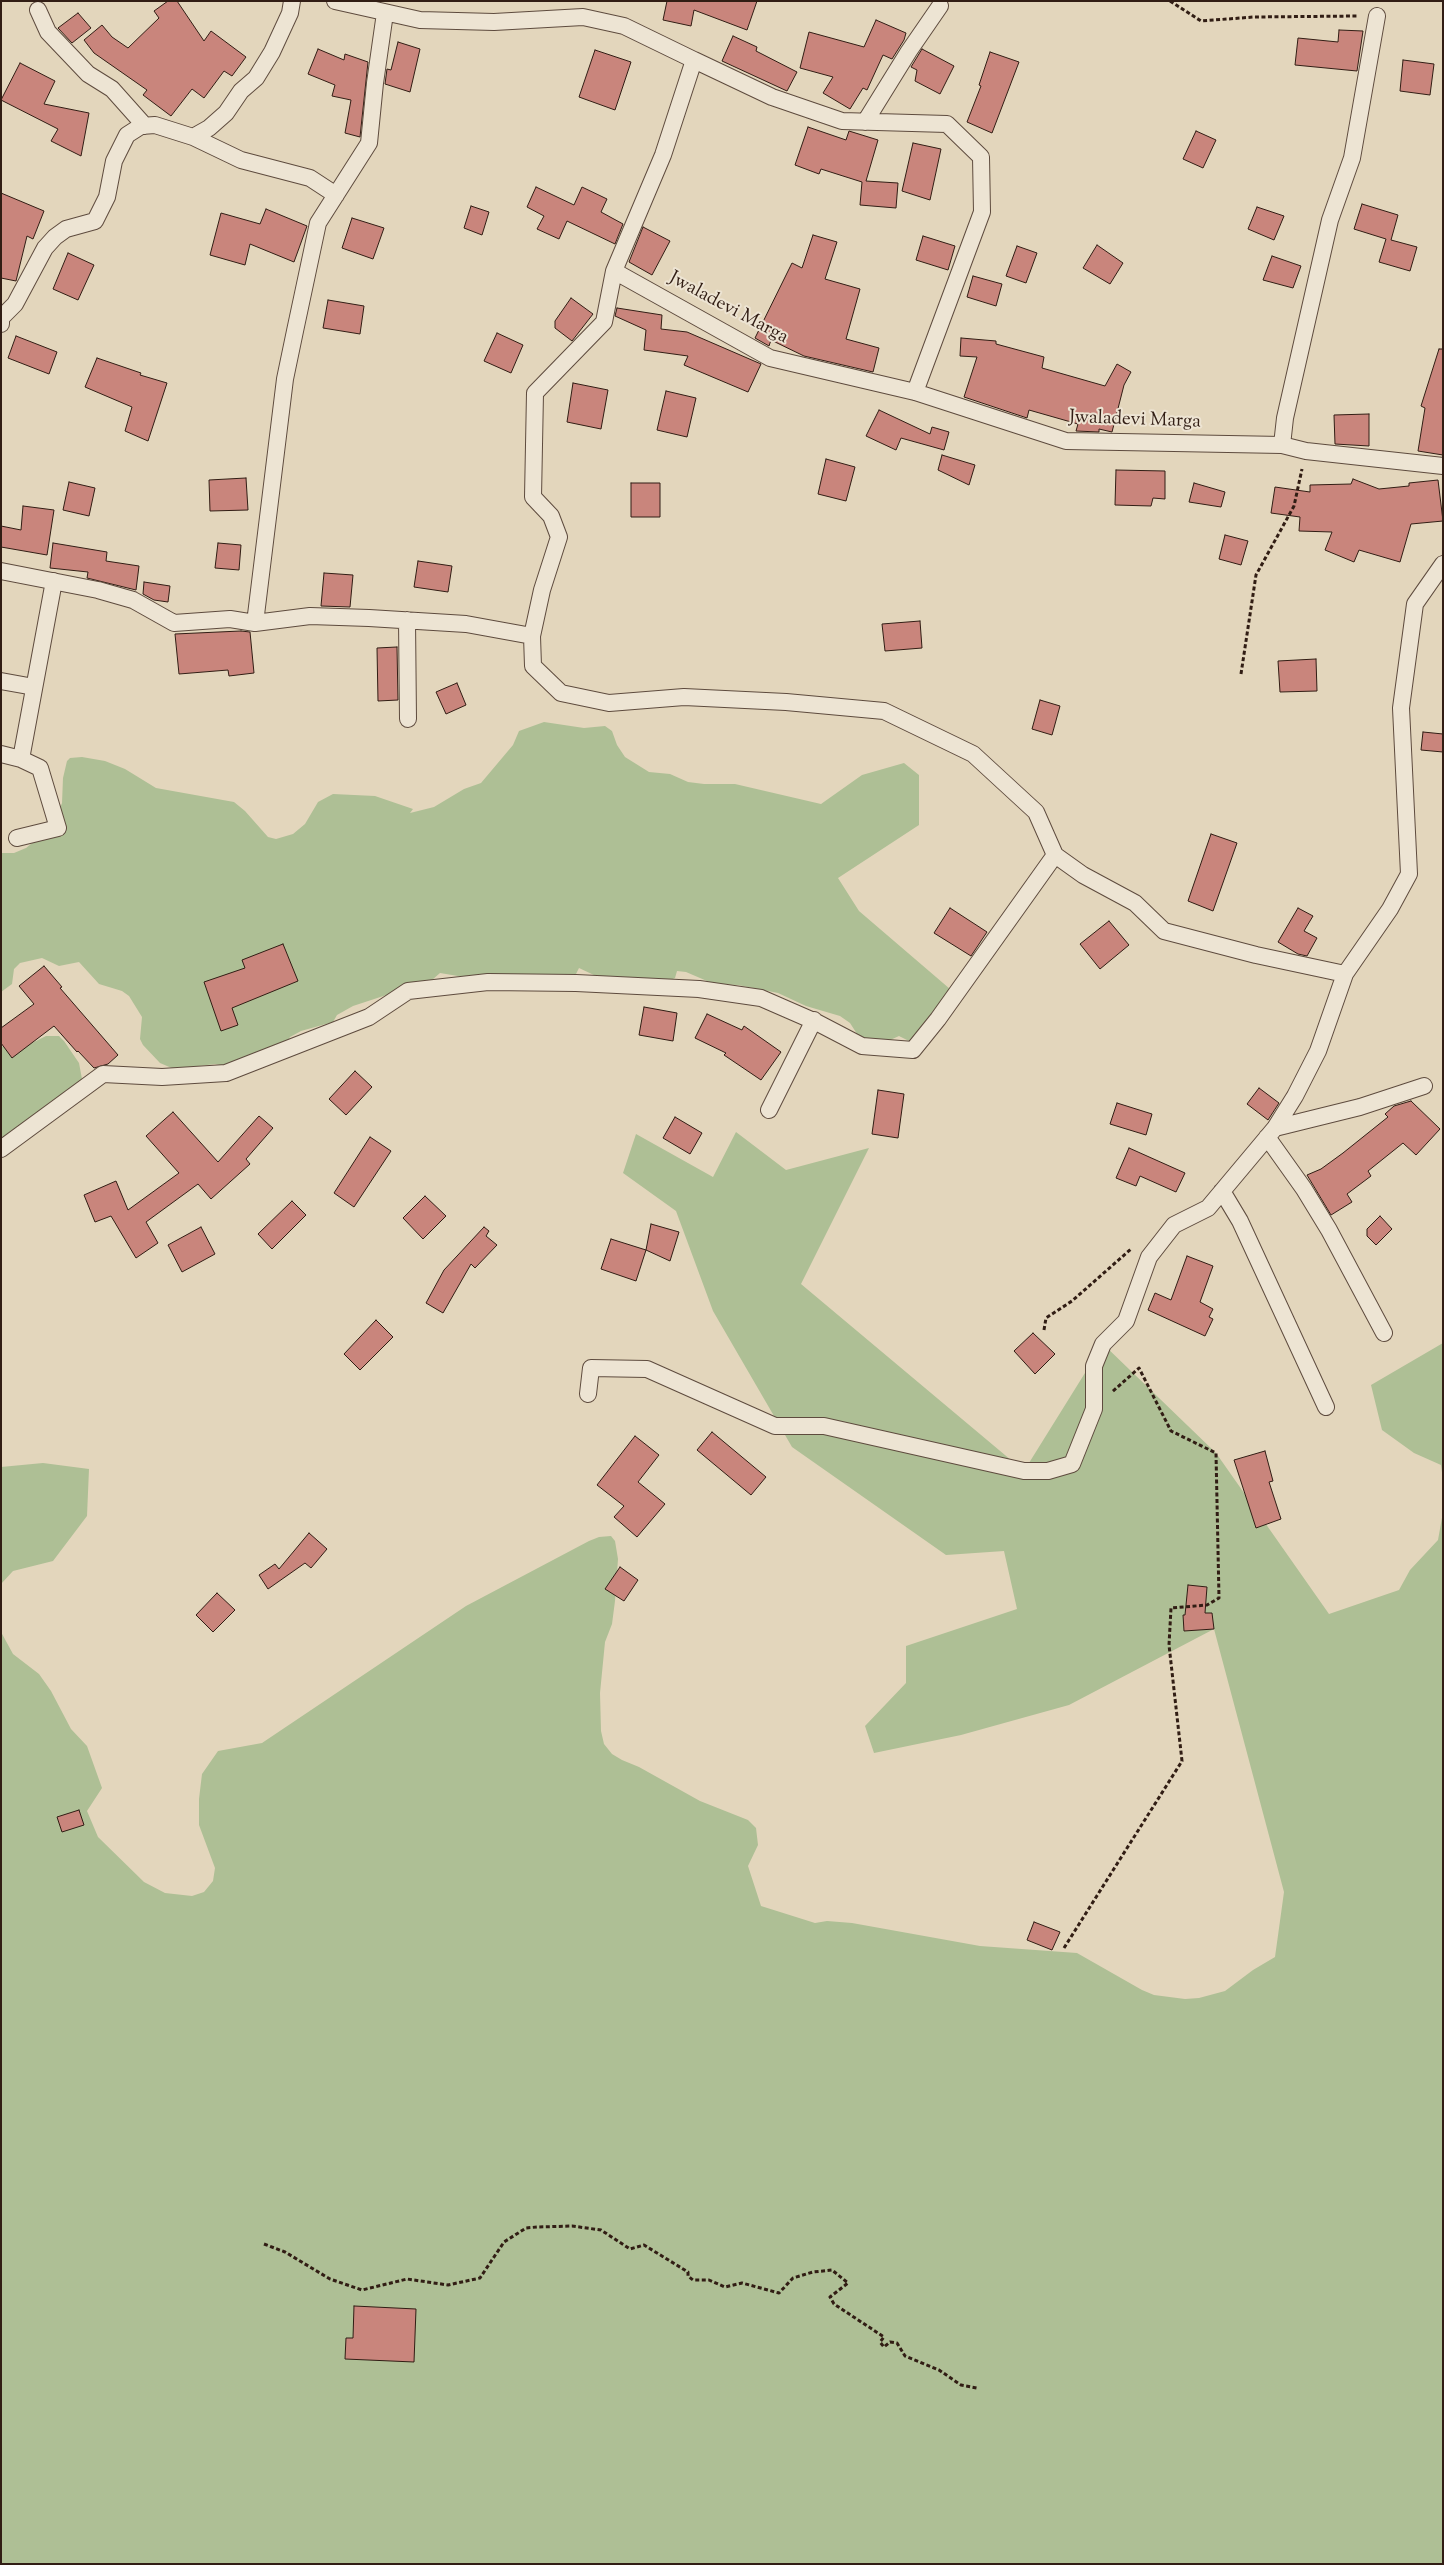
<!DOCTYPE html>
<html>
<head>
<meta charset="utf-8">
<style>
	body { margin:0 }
	#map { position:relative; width:1444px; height:2565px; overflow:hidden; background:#e3d6bc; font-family:"Sorts Mill Goudy",serif }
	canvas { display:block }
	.frame { position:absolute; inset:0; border:2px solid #311d14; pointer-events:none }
</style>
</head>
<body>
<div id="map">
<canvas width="1444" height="2565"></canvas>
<div class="frame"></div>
</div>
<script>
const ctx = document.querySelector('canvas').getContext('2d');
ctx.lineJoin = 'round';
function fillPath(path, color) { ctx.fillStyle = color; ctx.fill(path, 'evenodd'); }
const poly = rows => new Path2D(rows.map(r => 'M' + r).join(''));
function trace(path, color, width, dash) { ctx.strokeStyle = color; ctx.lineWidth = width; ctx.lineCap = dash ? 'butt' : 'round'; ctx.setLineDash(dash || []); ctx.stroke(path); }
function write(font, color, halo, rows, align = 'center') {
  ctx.font = font + ' "Sorts Mill Goudy",serif'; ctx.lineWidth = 4; ctx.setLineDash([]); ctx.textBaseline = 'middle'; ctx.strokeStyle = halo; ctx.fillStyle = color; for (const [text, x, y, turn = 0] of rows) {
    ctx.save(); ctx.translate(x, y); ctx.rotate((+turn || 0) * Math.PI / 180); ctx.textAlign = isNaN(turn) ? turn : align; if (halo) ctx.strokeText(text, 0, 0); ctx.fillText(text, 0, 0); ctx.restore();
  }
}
fillPath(poly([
	[544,722,584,728,605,726,612,731,617,745,625,757,649,772,670,774,688,782,704,784,735,784,821,804,862,775,904,763,919,775,919,825,838,878,859,911,950,989,916,1038,909,1041,899,1036,888,1041,879,1042,859,1037,850,1023,840,1016,806,1006,778,993,738,985,714,984,686,972,677,971,675,978,666,982,630,982,627,977,596,976,579,968,575,976,464,977,440,973,432,980,353,1006,337,1015,333,1022,301,1031,290,1037,288,1041,225,1066,215,1064,174,1069,160,1063,143,1045,140,1039,142,1017,129,996,122,991,99,984,79,962,59,966,42,958,20,963,14,969,12,984,1,992,1,853,14,853,26,848,52,827,62,803,63,778,67,761,70,758,82,757,105,761,125,769,156,788,234,802,245,811,268,837,276,839,293,834,305,824,318,802,333,794,375,796,413,809,410,813,434,807,464,789,481,783,513,745,519,731],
	[46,1036,59,1036,64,1041,79,1063,82,1079,76,1085,50,1102,1,1141,1,1046,7,1048,30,1044],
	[736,1132,786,1170,869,1148,801,1284,1024,1471,1103,1344,1216,1453,1329,1614,1399,1590,1410,1570,1438,1540,1443,1512,1443,2564,1,2564,1,1632,13,1654,39,1674,51,1691,71,1729,87,1746,102,1788,87,1811,98,1837,144,1882,165,1893,192,1896,204,1892,213,1881,215,1868,199,1825,199,1799,202,1774,218,1751,262,1743,466,1606,589,1541,599,1537,611,1536,615,1541,618,1559,615,1601,612,1624,605,1642,600,1693,601,1731,604,1744,612,1754,622,1760,639,1767,700,1801,748,1820,756,1828,758,1845,748,1866,761,1906,815,1923,827,1921,852,1923,980,1946,1077,1953,1142,1990,1154,1995,1185,1999,1199,1998,1225,1991,1253,1970,1275,1957,1284,1892,1214,1629,1069,1705,961,1735,874,1753,865,1726,906,1683,906,1646,1017,1609,1004,1551,946,1555,792,1447,713,1311,676,1211,623,1173,636,1134,713,1177],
	[1443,1343,1443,1480,1441,1465,1414,1453,1382,1430,1371,1385],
	[43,1463,89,1469,87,1516,53,1561,13,1571,1,1584,1,1467]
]), '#aebf95');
const building = poly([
	[168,1,177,1,204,41,211,31,246,57,232,76,224,71,204,98,192,89,171,116,143,95,147,90,94,53,84,40,102,25,112,37,128,48,159,18,154,11,168,1],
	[667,1,757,1,747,30,694,10,691,26,663,20,667,1],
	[78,13,91,28,72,43,58,28,78,13],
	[876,20,906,33,904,40,892,59,883,55,867,90,863,88,850,109,823,93,833,77,800,68,809,32,864,47,876,20],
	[1339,30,1363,31,1357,71,1295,65,1298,38,1338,42,1339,30],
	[733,36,757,47,756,51,797,72,787,91,722,61,733,36],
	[398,42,420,49,410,92,385,84,387,69,391,70,398,42],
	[318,49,344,60,345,54,368,62,360,137,345,133,351,100,332,96,335,85,308,74,318,49],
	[922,49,954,66,940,94,915,81,917,70,911,67,922,49],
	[595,50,631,62,615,110,579,97,595,50],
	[990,52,1019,62,992,133,967,122,981,86,979,85,990,52],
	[1403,60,1434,64,1430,95,1400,91,1403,60],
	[20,63,55,81,44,104,89,113,81,156,51,141,58,129,1,100,20,63],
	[808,127,846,140,849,131,878,140,866,181,898,183,896,208,860,205,862,182,821,169,819,174,795,165,808,127],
	[1196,131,1216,140,1203,168,1183,159,1196,131],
	[913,143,941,149,930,200,902,191,913,143],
	[536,187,574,205,582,187,607,199,601,212,623,224,615,244,567,221,559,239,537,229,544,216,527,207,536,187],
	[1,193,44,211,33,239,27,236,16,281,1,278,1,193],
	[1362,204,1398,215,1391,240,1417,247,1410,271,1379,262,1386,239,1354,229,1362,204],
	[471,206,489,212,482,235,464,228,471,206],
	[1257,207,1284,216,1274,240,1248,229,1257,207],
	[266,209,307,226,294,262,250,244,245,265,210,255,221,213,260,224,266,209],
	[352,218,384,228,373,259,342,248,352,218],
	[643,227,670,241,652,275,629,262,643,227],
	[813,235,837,242,825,279,860,289,846,339,879,348,873,372,804,356,771,340,769,346,755,338,792,263,802,268,813,235],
	[923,236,955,246,948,270,916,260,923,236],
	[1097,245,1123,263,1110,284,1083,268,1097,245],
	[1017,246,1037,253,1026,283,1006,276,1017,246],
	[68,253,94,265,78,300,53,289,68,253],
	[1272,256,1301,266,1293,288,1263,280,1272,256],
	[973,276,1002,284,996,306,967,297,973,276],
	[571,298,593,314,572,341,555,328,555,321,571,298],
	[328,300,364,306,360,334,323,328,328,300],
	[617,308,662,315,661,329,687,332,761,364,748,392,684,365,688,356,644,350,646,330,615,316,617,308],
	[497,333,523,345,511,373,484,361,497,333],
	[16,336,57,352,49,374,8,358,16,336],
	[961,338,996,341,996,344,1044,357,1042,368,1105,386,1117,364,1131,372,1124,385,1112,432,1099,429,1099,432,1076,431,1078,424,1029,410,1027,418,964,397,977,357,960,356,961,338],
	[1439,349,1443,349,1443,455,1418,451,1425,408,1421,406,1439,349],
	[97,358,141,373,140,375,167,383,148,441,125,431,132,407,85,387,97,358],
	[573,383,608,390,601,429,567,422,573,383],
	[666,391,696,398,687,437,657,430,666,391],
	[879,410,930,434,932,427,949,432,944,450,901,438,896,450,866,436,879,410],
	[1369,414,1369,446,1335,444,1334,415,1369,414],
	[942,455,975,465,969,485,938,470,942,455],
	[826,459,855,467,846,501,818,494,826,459],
	[1116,470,1165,471,1165,499,1153,498,1151,506,1115,505,1116,470],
	[246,478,248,510,210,511,209,480,246,478],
	[1353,479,1379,489,1409,486,1409,483,1438,480,1443,521,1411,524,1400,562,1359,550,1354,562,1325,550,1332,532,1299,531,1300,517,1271,513,1275,487,1310,492,1310,485,1351,484,1353,479],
	[69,482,95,488,89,516,63,510,69,482],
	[631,483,660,483,660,517,631,517,631,483],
	[1194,483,1225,492,1221,507,1189,502,1194,483],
	[23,506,54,510,47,555,1,547,1,526,21,530,23,506],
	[1225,535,1248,541,1241,565,1219,559,1225,535],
	[53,543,107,552,106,561,139,566,136,590,87,578,88,572,50,568,53,543],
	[218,543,241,545,239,570,215,568,218,543],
	[418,561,452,566,448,592,414,587,418,561],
	[324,573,353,575,350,607,321,606,324,573],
	[144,582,170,586,168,602,154,600,143,594,144,582],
	[920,621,922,648,885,651,882,624,920,621],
	[241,631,250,632,254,673,229,676,228,670,179,674,175,634,241,631],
	[397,647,398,700,378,701,377,648,397,647],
	[1316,659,1317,691,1280,692,1278,661,1316,659],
	[457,683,466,705,446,714,436,692,457,683],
	[1040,700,1060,706,1052,735,1032,729,1040,700],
	[1423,732,1443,734,1443,752,1421,750,1423,732],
	[1211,834,1237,843,1213,911,1188,901,1211,834],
	[950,908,987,932,971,956,934,933,950,908],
	[1298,908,1313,916,1304,931,1317,938,1307,956,1298,954,1278,942,1298,908],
	[1109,921,1129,945,1100,969,1080,944,1109,921],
	[283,944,298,981,232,1008,238,1025,221,1031,204,982,245,968,242,960,283,944],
	[44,966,62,987,60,988,118,1055,108,1064,94,1068,78,1051,77,1052,54,1026,12,1058,1,1043,1,1028,34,1004,19,986,44,966],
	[644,1007,677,1013,673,1041,639,1035,644,1007],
	[707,1014,742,1030,744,1026,781,1052,761,1080,724,1055,726,1053,695,1038,707,1014],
	[355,1071,372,1087,346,1115,329,1099,355,1071],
	[1259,1088,1279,1103,1268,1120,1247,1104,1259,1088],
	[878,1090,904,1094,898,1138,872,1134,878,1090],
	[1411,1101,1440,1129,1416,1155,1403,1143,1368,1171,1371,1176,1347,1194,1352,1202,1331,1215,1307,1175,1321,1169,1343,1153,1388,1117,1385,1114,1394,1106,1411,1101],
	[1117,1103,1152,1114,1146,1135,1110,1124,1117,1103],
	[173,1112,218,1162,259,1116,273,1128,246,1159,250,1164,211,1199,198,1184,146,1222,158,1243,136,1258,111,1216,95,1222,84,1195,116,1181,128,1210,179,1173,146,1136,173,1112],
	[675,1117,702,1133,690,1154,663,1138,675,1117],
	[370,1137,391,1151,354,1207,334,1193,370,1137],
	[1129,1148,1185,1173,1176,1192,1140,1176,1136,1186,1116,1178,1129,1148],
	[425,1196,446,1216,423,1239,403,1218,425,1196],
	[292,1201,306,1215,272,1249,258,1234,292,1201],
	[1380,1216,1392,1229,1376,1245,1367,1236,1367,1229,1380,1216],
	[651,1224,679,1232,670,1261,646,1250,651,1224],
	[201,1227,215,1254,182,1272,168,1245,201,1227],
	[484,1227,489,1231,486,1236,497,1245,475,1268,471,1264,443,1313,426,1303,444,1270,484,1227],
	[611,1239,646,1250,636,1281,601,1269,611,1239],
	[1187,1256,1213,1266,1200,1302,1213,1309,1209,1317,1213,1319,1205,1336,1148,1310,1155,1293,1171,1300,1187,1256],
	[376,1320,393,1337,360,1370,344,1354,376,1320],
	[1033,1333,1055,1354,1035,1374,1014,1351,1033,1333],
	[712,1432,766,1477,751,1495,697,1450,712,1432],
	[635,1436,659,1455,638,1482,665,1504,637,1537,614,1517,624,1506,597,1485,635,1436],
	[1265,1451,1273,1481,1269,1482,1281,1519,1256,1528,1234,1460,1265,1451],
	[309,1533,327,1549,311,1568,305,1563,268,1589,259,1575,275,1564,279,1569,309,1533],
	[620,1567,638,1580,624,1601,605,1589,620,1567],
	[1188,1585,1207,1587,1205,1613,1212,1613,1214,1629,1184,1631,1183,1615,1185,1615,1188,1585],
	[217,1593,235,1610,213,1632,196,1615,217,1593],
	[79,1810,84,1825,62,1832,57,1817,79,1810],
	[1034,1922,1060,1932,1052,1950,1027,1940,1034,1922],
	[354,2306,416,2309,414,2362,345,2359,346,2338,353,2338,354,2306]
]);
fillPath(building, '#c9857c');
trace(building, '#311d14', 1);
const street = poly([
	[335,1,420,20,494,22,583,17,624,26,694,60,663,155,614,271,770,358,915,392,1066,441,1282,445,1306,451,1443,466],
	[38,10,48,32,88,74,112,89,145,126],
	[694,60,772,97,842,121,947,124,981,157,982,212,915,392],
	[865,122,909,51,940,6],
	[193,137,241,160,310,178,336,195],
	[1,324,1,318,15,304,45,248,55,237,66,229,95,221,107,197,114,161,127,135,141,126,155,125,193,137,209,128,226,113,241,91,256,78,272,52,290,13,292,1],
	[1282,445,1285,418,1330,220,1352,158,1377,16],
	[1,571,98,590,133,600,174,623,230,619,255,623,310,616,369,618,466,624,532,636,533,666,561,693,609,703,684,697,786,702,884,711,973,754,1036,812,1055,855,1083,875,1135,903,1164,931,1256,955,1345,974],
	[407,620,408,719],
	[255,623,285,379,295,331,318,223,369,143,375,83,385,13],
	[532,636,542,590,559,537,551,516,533,497,535,393,604,322,614,271],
	[1,681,34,687],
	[1,754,21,759,54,581],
	[17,838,58,828,40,768,21,759],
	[769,1110,814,1020],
	[1275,1128,1360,1107,1424,1086],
	[1267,1137,1304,1189,1329,1230,1384,1333],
	[1,1149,103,1074,162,1077,226,1073,369,1017,408,991,488,982,576,983,699,989,761,998,816,1022,862,1046,913,1050,938,1019,1055,855],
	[1222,1191,1240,1221,1326,1407],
	[588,1394,591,1368,647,1369,775,1426,824,1426,1024,1471,1048,1471,1072,1464,1094,1409,1094,1366,1103,1344,1126,1321,1149,1257,1174,1225,1208,1208,1275,1128,1295,1096,1318,1051,1345,974,1390,909,1409,874,1401,708,1415,604,1443,564]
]);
trace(street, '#5e4b3e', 18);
trace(poly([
	[1170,1,1201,21,1254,17,1358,16],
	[1241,674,1256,575,1294,506,1302,469],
	[1044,1330,1046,1318,1072,1301,1131,1249],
	[1064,1948,1182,1761,1169,1645,1171,1608,1207,1605,1219,1598,1216,1453,1171,1431,1139,1368,1112,1392],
	[264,2244,285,2252,330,2279,362,2290,407,2279,448,2285,480,2278,504,2242,526,2228,537,2227,572,2226,601,2230,630,2249,644,2245,688,2272,688,2276,693,2280,709,2280,725,2287,742,2283,779,2293,793,2278,813,2272,832,2270,848,2283,830,2297,834,2304,884,2337,880,2342,884,2347,890,2342,897,2343,905,2356,939,2370,961,2385,977,2388]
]), '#311d14', 3, [4, 2.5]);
trace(street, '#ede4d3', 16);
write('19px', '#311d14', '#ede4d3', [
	["Jwaladevi Marga",728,309,28],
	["Jwaladevi Marga",1135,421,2]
]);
</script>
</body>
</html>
